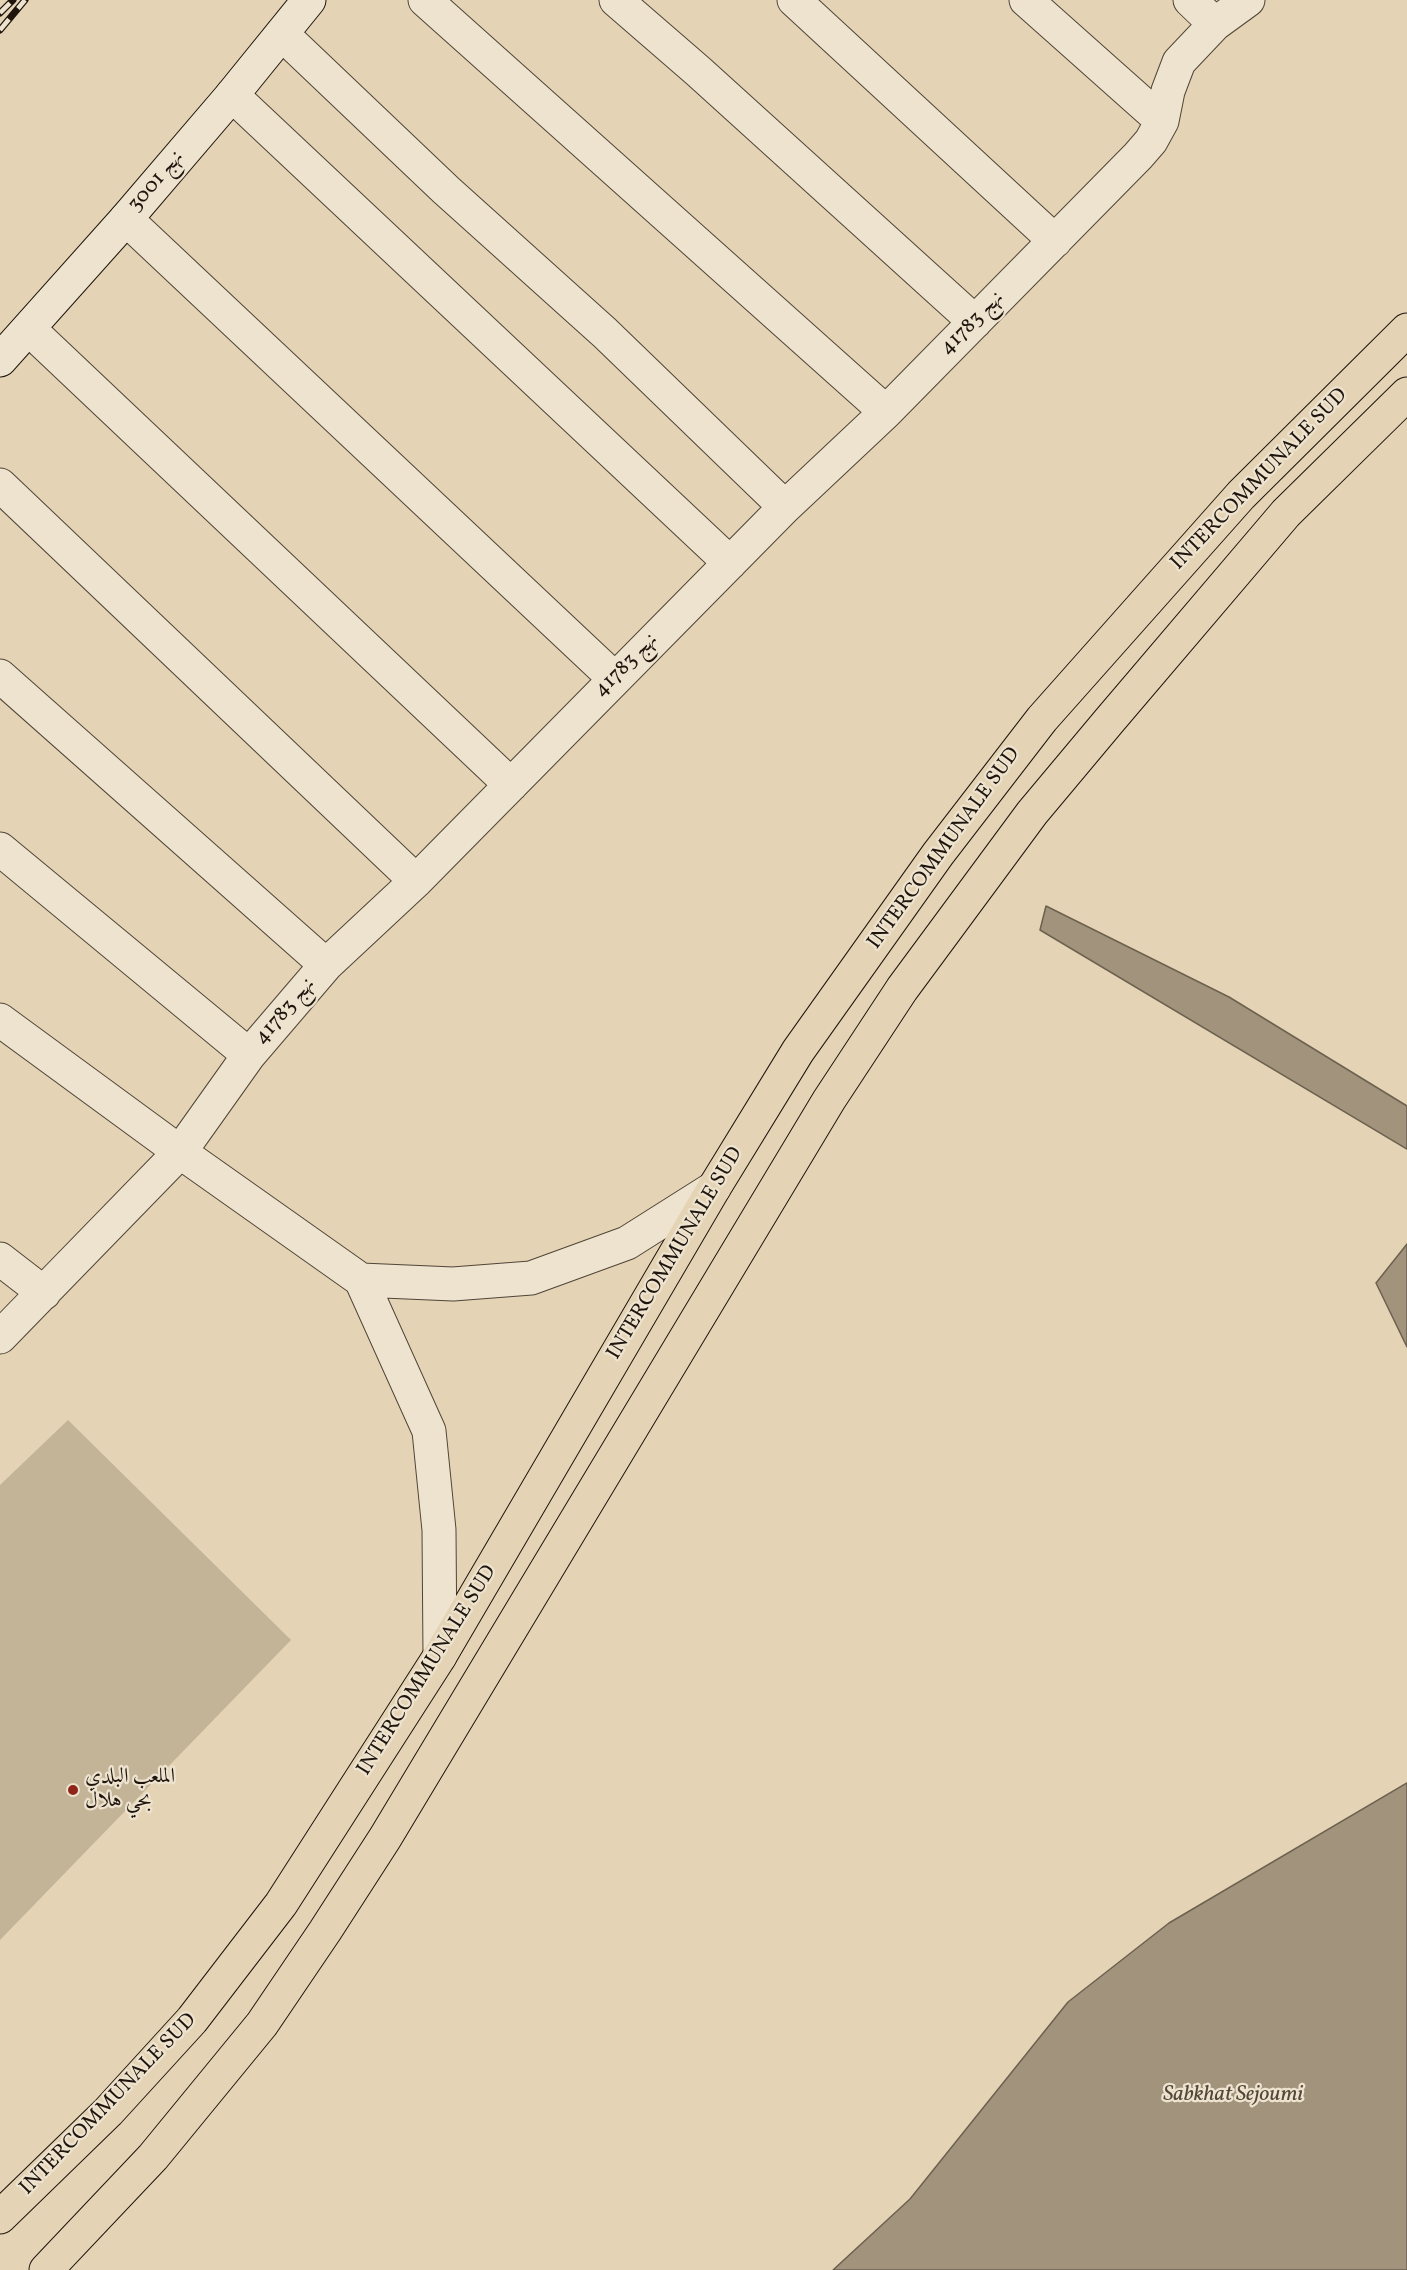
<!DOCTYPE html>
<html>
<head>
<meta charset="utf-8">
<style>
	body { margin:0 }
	canvas { display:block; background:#e4d4b5 }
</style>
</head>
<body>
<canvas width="1407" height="2270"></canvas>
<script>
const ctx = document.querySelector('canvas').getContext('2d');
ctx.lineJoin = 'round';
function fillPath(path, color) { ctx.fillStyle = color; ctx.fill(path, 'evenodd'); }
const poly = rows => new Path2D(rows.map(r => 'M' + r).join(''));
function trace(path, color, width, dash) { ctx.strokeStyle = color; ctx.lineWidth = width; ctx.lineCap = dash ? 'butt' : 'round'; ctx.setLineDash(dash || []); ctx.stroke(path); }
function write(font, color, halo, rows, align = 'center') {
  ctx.font = font + ' Vollkorn,Amiri,serif'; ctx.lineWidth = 4.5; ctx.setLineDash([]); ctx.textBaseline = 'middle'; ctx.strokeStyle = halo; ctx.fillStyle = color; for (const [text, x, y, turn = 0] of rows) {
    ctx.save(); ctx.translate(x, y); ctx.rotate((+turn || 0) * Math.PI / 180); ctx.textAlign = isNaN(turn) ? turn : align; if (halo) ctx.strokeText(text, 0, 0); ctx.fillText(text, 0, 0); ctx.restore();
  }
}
fillPath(poly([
	[68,1420,291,1640,0,1940,0,1485]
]), '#c3b498');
const water = poly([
	[1046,906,1229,997,1407,1106,1407,1149,1040,930,1046,906],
	[1407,1244,1407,1347,1376,1283,1407,1244],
	[1407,1783,1407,2270,833,2270,910,2199,1068,2002,1169,1923,1407,1783]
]);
fillPath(water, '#a1937c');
trace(water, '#6d6150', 1.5);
const street = poly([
	[425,0,886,412],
	[616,0,698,71,975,322],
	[794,0,1055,241],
	[1026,0,1162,121],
	[1190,0,1215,24],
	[282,34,446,190,605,333,785,507],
	[232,95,730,563],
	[126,219,615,679],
	[29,329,511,785],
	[0,485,416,881],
	[0,676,326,965],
	[0,849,249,1055],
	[0,1020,180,1152,361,1280,429,1431,439,1530,440,1656],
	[0,1259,44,1293],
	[361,1280,453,1284,531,1278,627,1243,714,1188],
	[0,1337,180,1152,249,1055,326,965,416,881,785,507,886,412,1138,156,1151,141,1162,121,1168,91,1179,62,1215,24,1248,0]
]);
const secondary = poly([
	[0,360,126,219,232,95,309,0]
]);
const highway = poly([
	[0,2217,108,2112,192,2020,281,1904,440,1656,714,1188,798,1051,938,854,1042,719,1241,495,1407,330],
	[46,2270,153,2157,262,2024,325,1931,385,1838,829,1100,902,989,1032,813,1109,721,1286,513,1407,394]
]);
trace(street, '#504537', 35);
trace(secondary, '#1f150d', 35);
trace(highway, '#1f150d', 35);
trace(street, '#ede3cf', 33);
trace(secondary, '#ede3cf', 33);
trace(highway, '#e4d4b5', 33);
const rail = poly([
	[0,13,13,0],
	[0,30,25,0]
]);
trace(rail, '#1f150d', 7);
trace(rail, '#ede3cf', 4.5, [14]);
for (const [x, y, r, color] of [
	[73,1790,6,"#8f2418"]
]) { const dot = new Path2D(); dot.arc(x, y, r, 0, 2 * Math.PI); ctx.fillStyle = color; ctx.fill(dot); trace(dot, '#ede3cf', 2); }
write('21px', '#1f150d', '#ede3cf', [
	["نهج 3001",157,182,-49],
	["نهج 41783",973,324,-45],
	["INTERCOMMUNALE SUD",1260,480,-46],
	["نهج 41783",627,666,-45],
	["INTERCOMMUNALE SUD",945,849,-54],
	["نهج 41783",286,1012,-49],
	["INTERCOMMUNALE SUD",676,1254,-59],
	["INTERCOMMUNALE SUD",428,1671,-58],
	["INTERCOMMUNALE SUD",109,2105,-46]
]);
write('21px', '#1f150d', '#ede3cf', [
	["الملعب البلدي",85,1778],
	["بحي هلال",85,1802]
], 'left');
write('italic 22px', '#534739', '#ede3cf', [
	["Sabkhat Sejoumi",1233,2096]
]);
</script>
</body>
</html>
